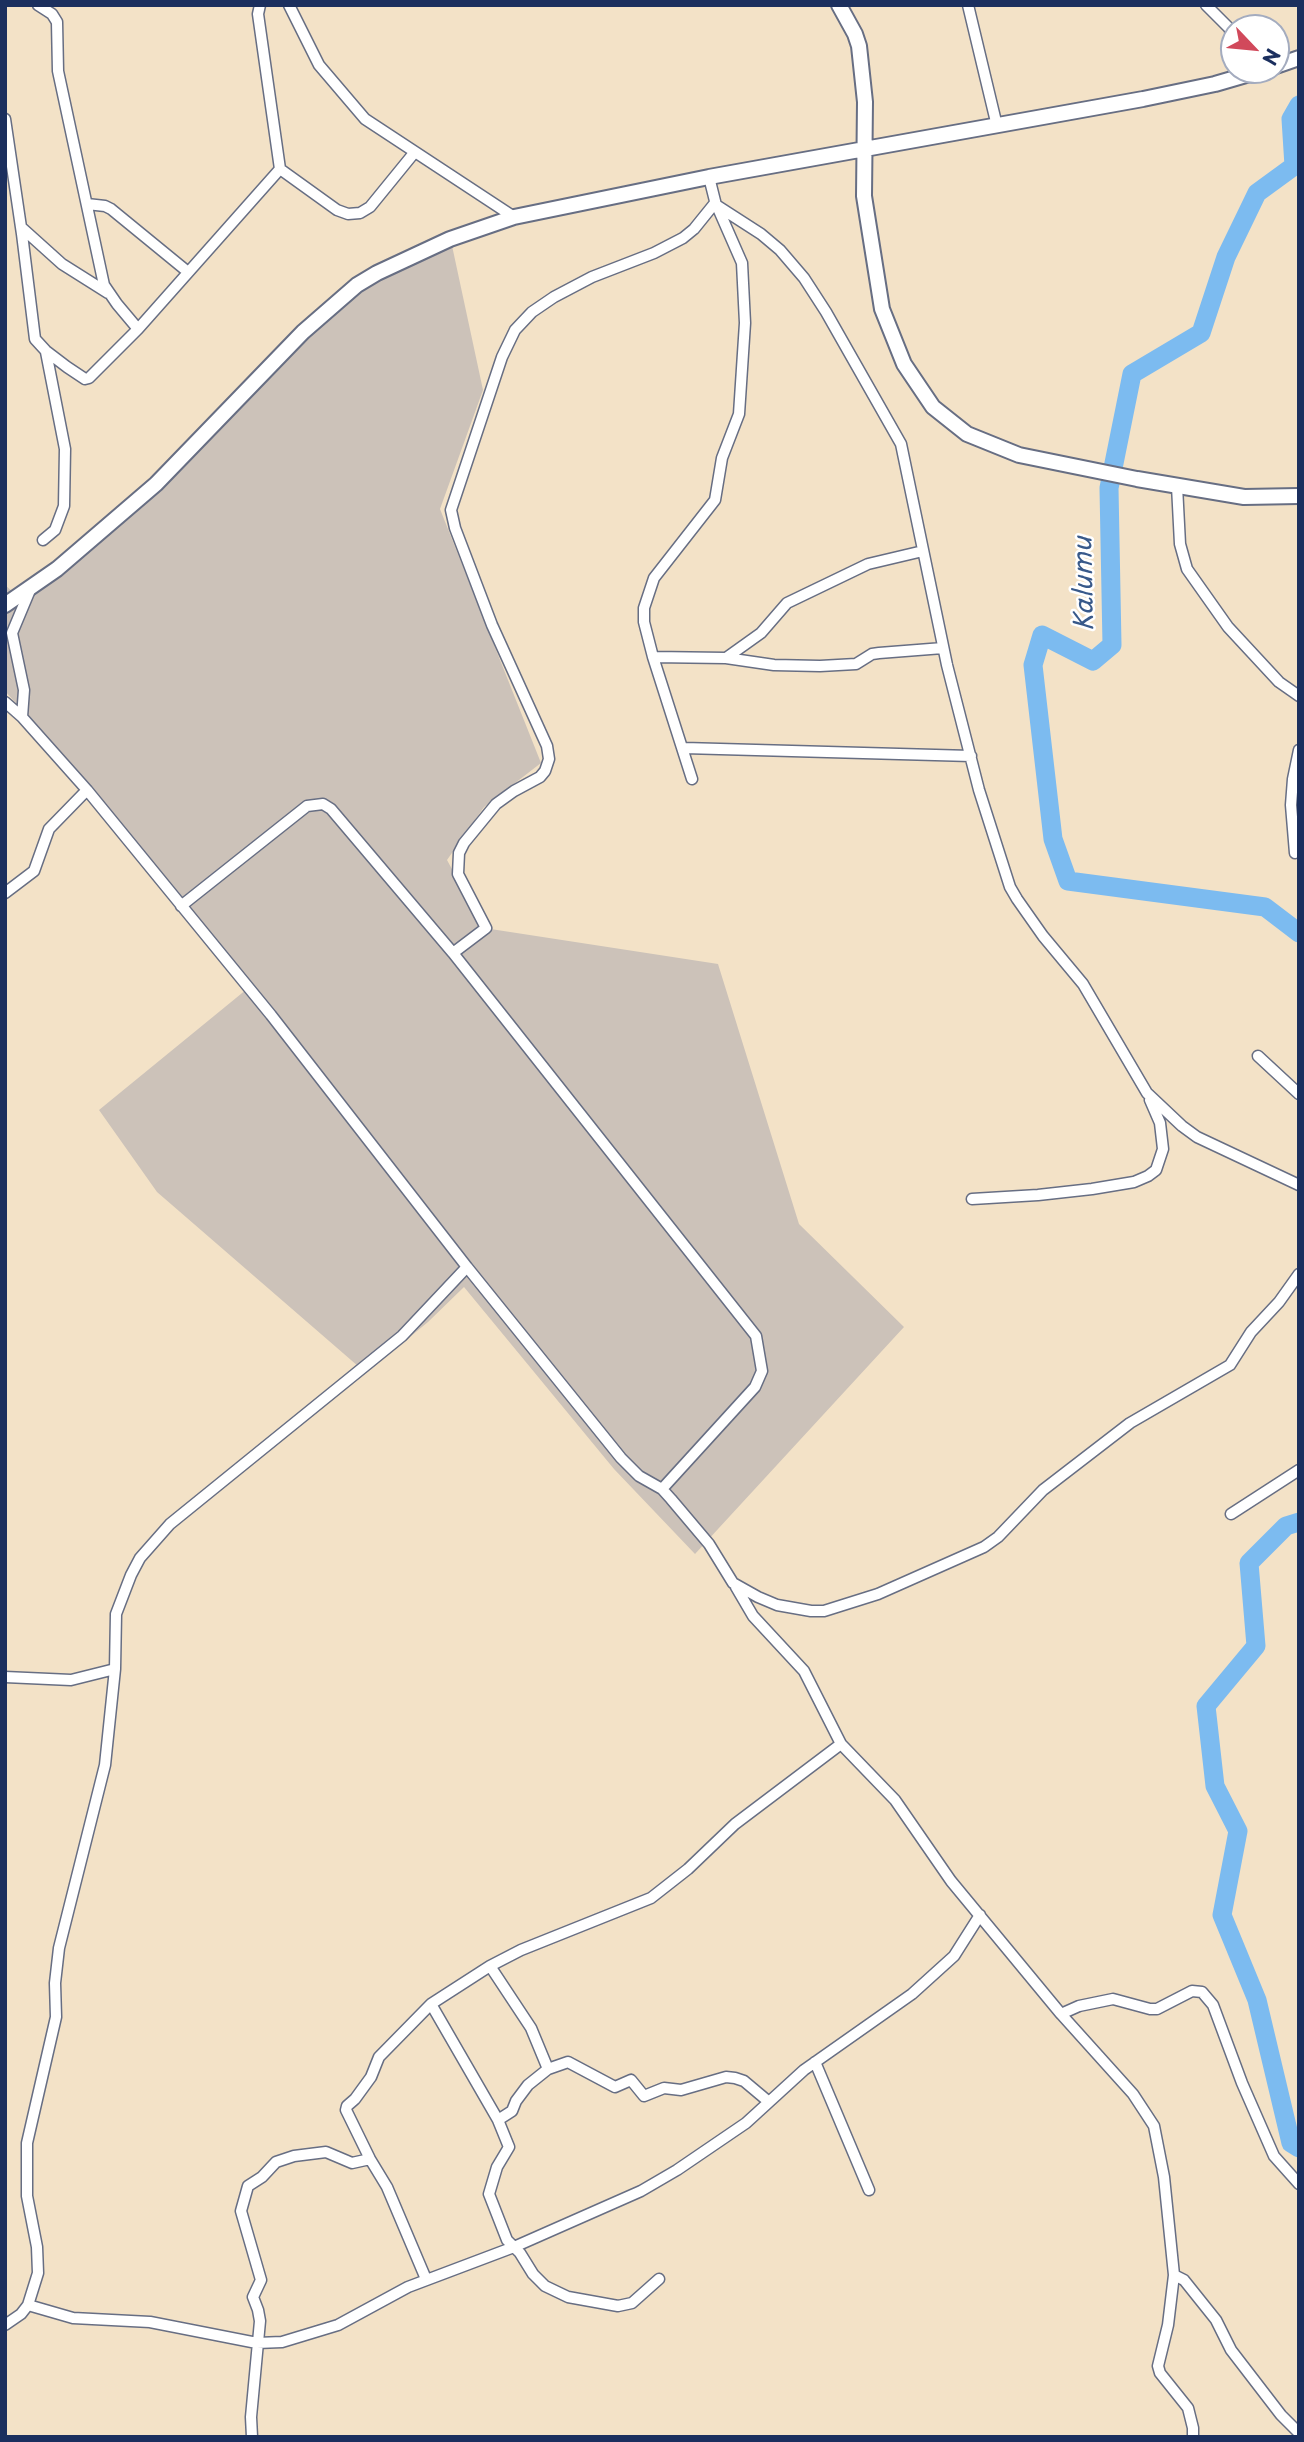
<!DOCTYPE html>
<html>
<head>
<meta charset="utf-8">
<style>
	body { margin:0 }
	#map { position:relative; width:1304px; height:2442px; overflow:hidden; background:#f3e2c7; font-family:"Playpen Sans",sans-serif }
	canvas { display:block }
	.frame { position:absolute; inset:0; border:7px solid #1b2f5e; pointer-events:none }
	.north { position:absolute; left:1220px; top:14px; width:70px; height:70px; box-sizing:border-box; background:#fff; border:2px solid #a4acbf; border-radius:50%; rotate:116deg; font-size:19px; font-weight:700; line-height:28px; text-align:center; color:#1b2f5e }
	.north::after { content:''; display:block; margin:auto; width:24px; height:32px; background:#d1495b; clip-path:polygon(50% 0,100% 100%,50% 72%,0 100%) }
</style>
</head>
<body>
<div id="map">
<canvas width="1304" height="2442"></canvas>
<div class="frame"></div>
<div class="north">N</div>
</div>
<script>
const ctx = document.querySelector('canvas').getContext('2d');
ctx.lineJoin = 'round';
function fillPath(path, color) { ctx.fillStyle = color; ctx.fill(path, 'evenodd'); }
const poly = rows => new Path2D(rows.map(r => 'M' + r).join(''));
function trace(path, color, width, dash) { ctx.strokeStyle = color; ctx.lineWidth = width; ctx.lineCap = dash ? 'butt' : 'round'; ctx.setLineDash(dash || []); ctx.stroke(path); }
function write(font, color, halo, rows, align = 'center') {
  ctx.font = font + ' "Playpen Sans",sans-serif'; ctx.lineWidth = 5; ctx.setLineDash([]); ctx.textBaseline = 'middle'; ctx.strokeStyle = halo; ctx.fillStyle = color; for (const [text, x, y, turn = 0] of rows) {
    ctx.save(); ctx.translate(x, y); ctx.rotate((+turn || 0) * Math.PI / 180); ctx.textAlign = isNaN(turn) ? turn : align; if (halo) ctx.strokeText(text, 0, 0); ctx.fillText(text, 0, 0); ctx.restore();
  }
}
fillPath(poly([
	[451,241,483,390,440,509,541,763,484,807,447,860,484,928,718,964,799,1224,904,1327,695,1554,614,1469,464,1287,428,1322,366,1373,157,1192,99,1110,247,989,88,784,5,691,5,585,22,600,175,470,369,277]
]), '#ccc2b9');
trace(poly([
	[1299,105,1291,119,1294,166,1257,193,1226,257,1201,333,1132,374,1109,488,1112,645,1093,661,1042,635,1033,665,1053,839,1068,881,1265,907,1299,933],
	[1299,1522,1286,1526,1249,1563,1256,1646,1206,1706,1215,1786,1238,1831,1222,1915,1257,2000,1291,2143,1299,2148]
]), '#7cbbf0', 19);
const street = poly([
	[38,5,52,14,57,22,58,71,104,285,117,304,138,329],
	[289,5,319,65,365,119,514,217],
	[968,5,997,126],
	[1206,5,1229,28,1234,39],
	[5,119,22,234,35,339,46,351,67,367,85,379,89,378,138,329,280,169,258,14,260,5],
	[280,169,337,210,348,214,360,213,370,207,414,153],
	[709,177,716,205,761,234,780,250,804,278,826,312,901,444,947,665,979,790,1010,887,1017,899,1043,936,1083,984,1147,1093,1182,1126,1197,1137,1299,1185],
	[87,204,105,206,111,209,188,272],
	[22,228,62,264,108,293],
	[1177,486,1180,544,1187,569,1228,627,1279,682,1299,696],
	[43,540,55,530,64,506,65,449,46,352],
	[653,657,726,658,761,633,787,603,868,564,923,551],
	[726,658,774,665,820,666,856,664,872,654,879,653,943,648],
	[5,702,22,717,87,790,271,1015,467,1267,402,1336,170,1524,140,1558,131,1575,116,1614,115,1669,105,1765,59,1948,55,1983,56,2017,27,2143,27,2196,37,2247,38,2273,28,2305,21,2314,5,2325],
	[22,717,24,690,12,633,30,590],
	[684,748,971,756],
	[692,779,653,657,644,622,644,608,654,578,715,500,722,458,739,414,745,323,742,263,717,206],
	[1295,853,1291,805,1293,779,1299,750],
	[5,893,34,871,49,829,87,790],
	[181,906,307,806,323,804,331,809,453,953,756,1336,762,1371,755,1387,662,1489],
	[453,953,486,928,458,874,459,853,464,843,496,804,514,791,540,777,545,771,549,759,547,746,492,625,455,528,451,510,502,357,515,330,532,312,554,297,592,277,654,253,683,238,694,229,715,203],
	[1258,1056,1299,1094],
	[972,1199,1038,1195,1092,1189,1134,1182,1148,1176,1156,1170,1163,1149,1160,1123,1150,1100],
	[467,1267,621,1458,639,1476,662,1489,671,1499,709,1544,733,1583,758,1597,777,1605,811,1611,824,1611,878,1594,984,1547,998,1537,1043,1490,1130,1423,1230,1365,1251,1332,1279,1302,1299,1274],
	[1231,1514,1299,1470],
	[736,1587,753,1616,804,1671,841,1744,895,1800,951,1881,1061,2014,1133,2094,1154,2126,1164,2177,1174,2275,1168,2325,1158,2366,1160,2373,1188,2408,1193,2428,1193,2437],
	[5,1677,71,1680,115,1669],
	[490,1966,531,2028,548,2069,568,2062,615,2087,631,2080,644,2096,664,2088,681,2090,726,2077,735,2078,744,2081,769,2102],
	[431,2004,490,1966,521,1950,651,1898,688,1869,735,1824,841,1744],
	[1061,2014,1079,2006,1113,1999,1150,2009,1157,2009,1192,1991,1202,1992,1213,2005,1242,2083,1274,2156,1299,2184],
	[815,2062,869,2190],
	[498,2120,512,2111,516,2101,528,2085,548,2069],
	[1174,2275,1184,2280,1216,2320,1231,2350,1281,2415,1299,2433],
	[426,2279,387,2187,370,2159,346,2110,347,2106,355,2099,371,2077,379,2057,431,2004,498,2120,509,2147,497,2167,489,2194,507,2240,520,2253,533,2274,545,2286,568,2297,618,2306,632,2303,659,2279],
	[28,2305,73,2318,150,2322,257,2343,282,2342,338,2325,408,2287,514,2247,641,2191,677,2170,746,2123,804,2070,912,1994,954,1956,980,1915],
	[252,2437,251,2417,260,2321,258,2310,253,2297,261,2280,241,2211,248,2186,262,2177,276,2162,294,2156,326,2152,352,2163,370,2159]
]);
const secondary = poly([
	[839,5,855,34,859,46,865,102,864,196,882,309,904,364,933,407,967,434,1019,455,1137,479,1244,497,1299,496],
	[1276,66,1299,58],
	[5,605,57,569,156,484,303,332,357,285,377,273,450,239,514,217,709,177,1143,99,1215,84,1263,70]
]);
trace(street, '#676e83', 13);
trace(secondary, '#676e83', 18);
trace(street, '#fff', 10);
trace(secondary, '#fff', 14);
write('italic 26px', '#38598a', '#fff', [
	["Kalumu",1085,584,-91]
]);
</script>
</body>
</html>
